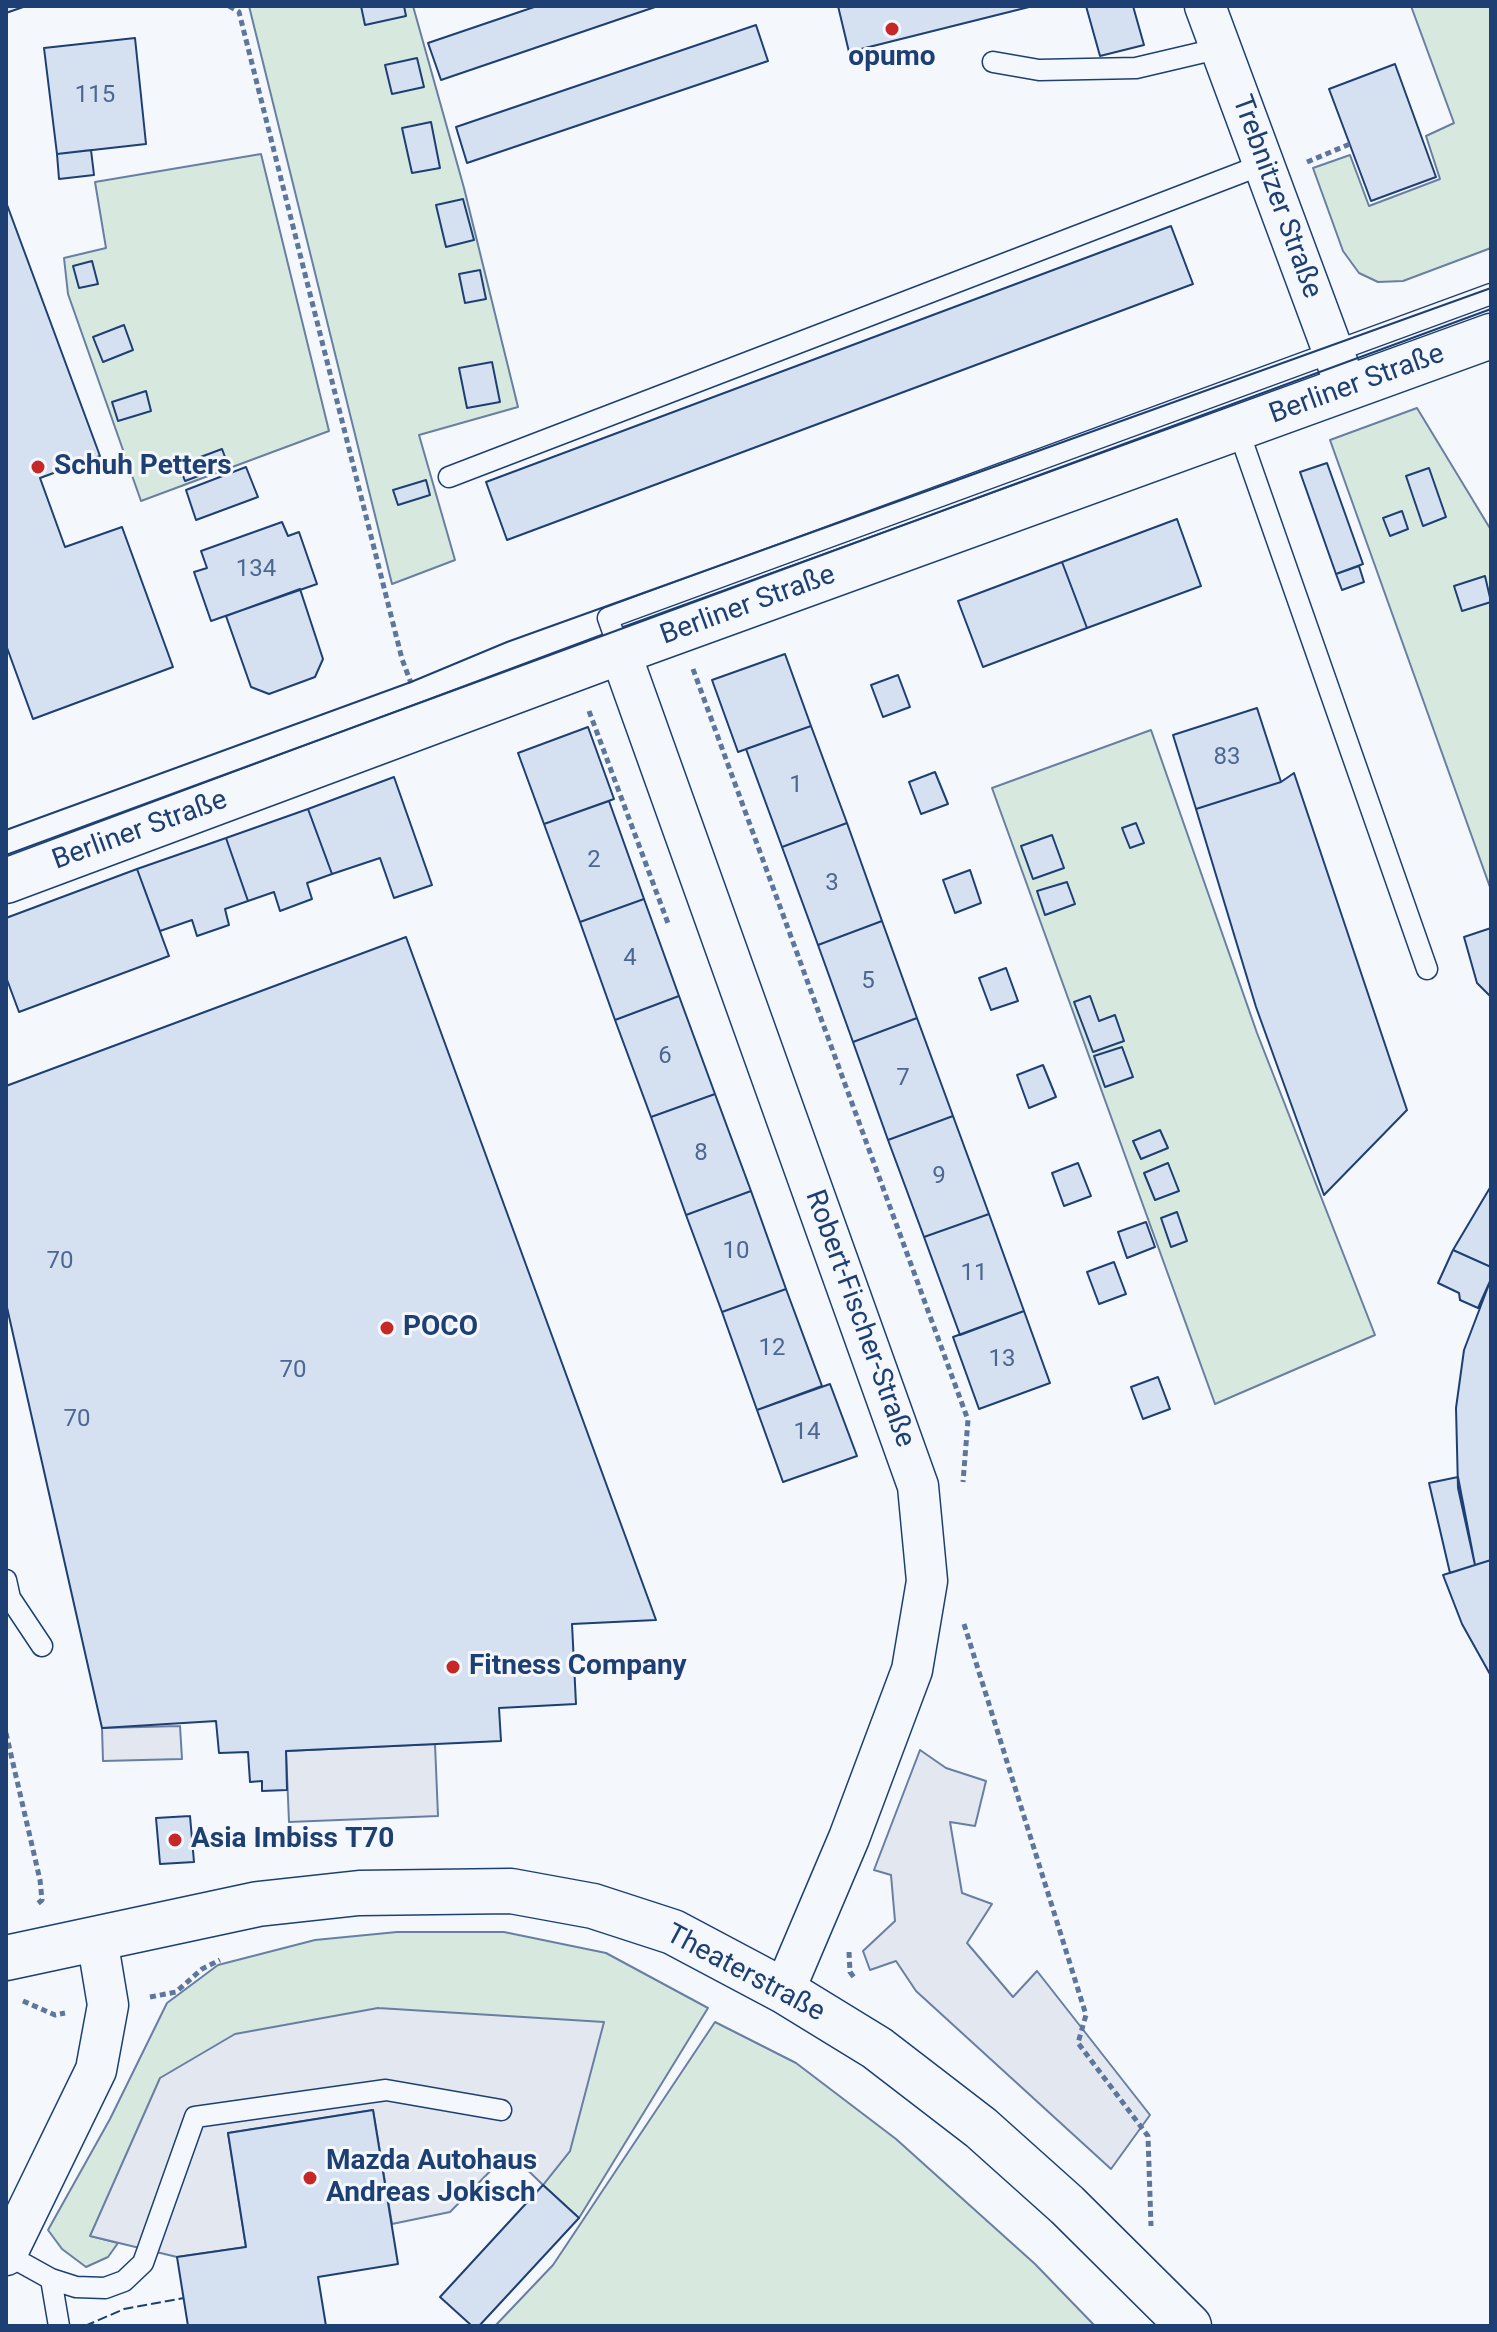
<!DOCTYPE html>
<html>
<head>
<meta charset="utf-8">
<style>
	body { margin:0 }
	#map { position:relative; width:1497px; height:2332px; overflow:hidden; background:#f4f7fb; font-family:Roboto,sans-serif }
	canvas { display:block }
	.frame { position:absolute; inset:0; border:8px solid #1d3f73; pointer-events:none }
</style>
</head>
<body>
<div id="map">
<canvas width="1497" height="2332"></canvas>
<div class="frame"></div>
</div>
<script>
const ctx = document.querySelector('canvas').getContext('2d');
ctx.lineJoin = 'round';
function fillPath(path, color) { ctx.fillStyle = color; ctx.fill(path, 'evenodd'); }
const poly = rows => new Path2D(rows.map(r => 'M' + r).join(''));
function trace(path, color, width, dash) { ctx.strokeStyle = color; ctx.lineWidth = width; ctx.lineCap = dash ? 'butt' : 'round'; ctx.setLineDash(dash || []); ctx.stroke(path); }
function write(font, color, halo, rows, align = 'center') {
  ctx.font = font + ' Roboto,sans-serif'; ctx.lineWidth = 6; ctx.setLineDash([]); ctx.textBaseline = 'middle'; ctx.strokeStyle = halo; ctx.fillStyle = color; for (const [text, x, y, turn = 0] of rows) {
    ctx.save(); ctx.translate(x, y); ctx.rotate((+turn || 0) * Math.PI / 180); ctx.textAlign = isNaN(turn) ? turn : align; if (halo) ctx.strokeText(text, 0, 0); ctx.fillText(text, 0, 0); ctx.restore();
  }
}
const green = poly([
	[249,6,413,6,464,188,518,407,419,435,455,560,392,584,249,6],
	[1411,6,1491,6,1491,248,1403,281,1378,282,1359,273,1343,251,1313,168,1350,155,1369,206,1440,179,1426,136,1454,123,1411,6],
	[261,154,329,431,141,501,68,294,64,258,106,248,95,182,261,154],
	[1417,408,1491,530,1491,890,1330,440,1417,408],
	[1151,730,1257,1033,1375,1335,1215,1404,992,788,1151,730],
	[397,1932,504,1932,606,1953,708,2008,579,2218,543,2185,570,2151,378,2008,91,2236,118,2243,108,2257,86,2267,62,2249,48,2230,110,2119,167,2003,218,1965,315,1940,397,1932],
	[715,2022,796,2063,896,2139,1035,2264,1095,2326,495,2326,553,2265,715,2022]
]);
fillPath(green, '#d7e8df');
trace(green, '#687fa3', 2);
const parking = poly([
	[180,1726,182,1759,103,1761,102,1728,180,1726],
	[435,1744,438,1816,289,1822,286,1751,435,1744],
	[920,1750,946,1768,986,1781,975,1826,950,1822,962,1893,992,1904,967,1943,1013,1997,1037,1971,1150,2115,1111,2169,916,1991,896,1961,870,1970,863,1951,895,1921,891,1875,874,1870,920,1750],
	[378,2008,604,2022,570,2151,543,2185,509,2152,450,2212,392,2224,373,2110,228,2133,246,2247,177,2257,90,2236,160,2078,235,2034,378,2008]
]);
fillPath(parking, '#e3e8f0');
trace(parking, '#687fa3', 2);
const building = poly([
	[6,6,26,6,6,13,6,6],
	[361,6,404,6,406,16,365,25,361,6],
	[537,6,658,6,441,80,428,43,537,6],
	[838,6,1033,6,849,52,838,6],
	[1086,6,1133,6,1144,45,1100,56,1086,6],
	[756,25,768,61,467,163,456,127,756,25],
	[135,38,146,144,57,154,44,48,135,38],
	[417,58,424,87,392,94,385,65,417,58],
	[1395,64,1436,177,1371,201,1329,89,1395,64],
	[431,122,440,168,412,173,402,128,431,122],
	[91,150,94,175,59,179,57,154,91,150],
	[463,199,474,240,446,247,436,205,463,199],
	[6,202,100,456,40,478,65,547,122,527,173,667,33,719,6,645,6,202],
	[1171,226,1193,284,507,540,486,482,1171,226],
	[92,261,98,284,79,288,73,266,92,261],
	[480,270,486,299,465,303,459,274,480,270],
	[124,325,133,350,103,362,93,337,124,325],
	[492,362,500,402,467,408,459,368,492,362],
	[146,391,151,411,118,421,112,402,146,391],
	[222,449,228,465,185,481,179,465,222,449],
	[1327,463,1363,564,1336,574,1300,472,1327,463],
	[246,467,258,497,196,520,186,490,246,467],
	[1429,468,1446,517,1423,526,1406,476,1429,468],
	[426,480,430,495,398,505,393,490,426,480],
	[1402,511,1408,529,1390,536,1383,518,1402,511],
	[1177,519,1201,586,1087,628,1062,562,1177,519],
	[282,522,288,536,299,532,317,584,211,621,194,572,207,568,201,551,282,522],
	[1062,562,1087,628,983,667,958,601,1062,562],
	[1359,566,1364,582,1342,590,1336,574,1359,566],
	[1485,576,1491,602,1462,611,1454,586,1485,576],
	[300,589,323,659,315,677,269,694,251,687,226,616,300,589],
	[785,654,811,726,738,752,712,680,785,654],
	[898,675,910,707,883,717,871,685,898,675],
	[1257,708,1281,782,1196,809,1173,735,1257,708],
	[811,726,847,823,782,847,746,749,811,726],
	[588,727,614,799,544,824,518,753,588,727],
	[935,772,948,804,921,814,909,782,935,772],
	[1294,773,1407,1110,1324,1195,1256,1007,1196,809,1281,782,1294,773],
	[394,777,432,885,394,898,380,858,332,874,308,809,394,777],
	[609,801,644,899,580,922,544,824,609,801],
	[308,809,332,874,307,883,312,899,280,911,274,892,248,901,226,838,308,809],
	[847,823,882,921,818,945,782,847,847,823],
	[1136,823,1144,843,1130,848,1122,828,1136,823],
	[1052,835,1064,868,1033,879,1021,846,1052,835],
	[226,838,248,901,225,909,229,925,197,936,192,920,160,931,137,869,226,838],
	[137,869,169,956,19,1012,6,977,6,918,137,869],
	[970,870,981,903,955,913,943,880,970,870],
	[1067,882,1075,904,1045,915,1037,891,1067,882],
	[644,899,679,996,615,1020,580,922,644,899],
	[882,921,917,1018,853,1042,818,945,882,921],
	[1491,928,1491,997,1477,983,1464,937,1491,928],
	[406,937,656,1620,572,1624,576,1704,499,1708,501,1741,286,1751,287,1790,262,1791,262,1781,250,1782,248,1752,219,1753,216,1721,102,1728,6,1303,6,1086,406,937],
	[1006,968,1018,1001,991,1010,979,978,1006,968],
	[679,996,715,1094,651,1117,615,1020,679,996],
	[1090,996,1099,1021,1115,1015,1124,1041,1093,1052,1074,1002,1090,996],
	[917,1018,953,1116,888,1140,853,1042,917,1018],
	[1122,1047,1133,1077,1105,1087,1094,1056,1122,1047],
	[1043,1065,1056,1097,1029,1108,1017,1075,1043,1065],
	[715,1094,751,1191,686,1215,651,1117,715,1094],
	[953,1116,989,1214,924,1237,888,1140,953,1116],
	[1160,1130,1168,1148,1141,1159,1133,1141,1160,1130],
	[1078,1163,1091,1196,1064,1206,1052,1173,1078,1163],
	[1168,1163,1179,1191,1155,1200,1144,1173,1168,1163],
	[1491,1186,1491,1267,1453,1250,1491,1186],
	[751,1191,786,1289,722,1312,686,1215,751,1191],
	[1177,1212,1187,1241,1171,1247,1161,1218,1177,1212],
	[989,1214,1024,1311,960,1335,924,1237,989,1214],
	[1146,1222,1155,1247,1127,1258,1118,1232,1146,1222],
	[1453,1250,1491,1267,1491,1279,1478,1308,1460,1300,1459,1293,1438,1283,1453,1250],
	[1114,1262,1126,1294,1099,1304,1087,1272,1114,1262],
	[1491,1279,1491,1560,1475,1565,1458,1488,1456,1408,1464,1350,1491,1279],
	[786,1289,822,1386,757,1410,722,1312,786,1289],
	[1024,1311,1050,1383,979,1409,953,1337,1024,1311],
	[1158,1377,1170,1409,1143,1419,1131,1387,1158,1377],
	[830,1384,857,1456,783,1482,757,1410,830,1384],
	[1458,1477,1475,1565,1450,1573,1429,1483,1458,1477],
	[1491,1560,1491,1676,1462,1624,1443,1575,1491,1560],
	[190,1816,194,1862,160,1864,156,1818,190,1816],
	[373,2110,398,2264,318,2277,326,2326,188,2326,177,2257,246,2247,228,2133,373,2110],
	[543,2185,579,2218,479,2326,472,2326,440,2297,543,2185]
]);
fillPath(building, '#d5e0f0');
trace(building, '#1d3f73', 2);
const lane = poly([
	[993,62,1039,70,1136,68,1221,48],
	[1238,429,1427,969],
	[449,477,1264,164],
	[620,652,608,618,1491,294],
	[6,1580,10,1598,42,1646],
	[6,2254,51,2279,76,2287,105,2288,124,2281,143,2263,195,2117,386,2090,501,2110],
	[51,2279,59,2326]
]);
const street = poly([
	[1205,6,1347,389],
	[620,652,918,1486,927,1581,912,1670,849,1838,784,1991],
	[6,2255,96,2070,108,2005,97,1939]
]);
const secondary = poly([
	[6,881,620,652,1491,336],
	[6,1958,258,1904,359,1893,511,1891,593,1906,673,1932,784,1991,877,2048,981,2128,1067,2205,1189,2326]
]);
trace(lane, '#1d3f73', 23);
trace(street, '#1d3f73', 43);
trace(secondary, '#1d3f73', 47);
trace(poly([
	[229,6,239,12,402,659,411,683],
	[1307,162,1350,144],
	[693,669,968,1420,963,1482],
	[589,711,669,926],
	[964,1624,1086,2015,1078,2043,1148,2136,1151,2226],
	[6,1733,40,1880,42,1900,36,1905],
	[849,1952,850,1972,856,1980],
	[150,1997,176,1992,202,1969,220,1960],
	[23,2001,55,2015,65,2013]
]), '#5e769c', 5, [6, 4]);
trace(lane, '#f4f7fb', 20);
trace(street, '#f4f7fb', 40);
trace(secondary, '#f4f7fb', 44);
trace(poly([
	[6,830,411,682,507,642,1491,288],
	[6,855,1491,309]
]), '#1d3f73', 2);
trace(poly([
	[20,2326,35,2326],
	[85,2326,124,2309,184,2298]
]), '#1d3f73', 2, [10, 4]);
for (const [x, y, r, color] of [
	[892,29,8,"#c62828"],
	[38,467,8,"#c62828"],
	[387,1328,8,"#c62828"],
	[453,1667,8,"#c62828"],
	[175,1840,8,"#c62828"],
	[310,2178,8,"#c62828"]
]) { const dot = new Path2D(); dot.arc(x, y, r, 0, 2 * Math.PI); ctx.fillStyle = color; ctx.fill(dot); trace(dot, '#f4f7fb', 3); }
write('24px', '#4b6792', null, [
	["115",95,96],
	["134",256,570],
	["83",1227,758],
	["1",796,786],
	["2",594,861],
	["3",832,884],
	["4",630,959],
	["5",868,982],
	["6",665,1057],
	["7",903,1079],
	["8",701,1154],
	["9",939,1177],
	["10",736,1252],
	["70",60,1262],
	["11",974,1274],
	["12",772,1349],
	["13",1002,1360],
	["70",293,1371],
	["70",77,1420],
	["14",807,1433]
]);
write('bold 28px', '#1d3f73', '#f4f7fb', [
	["opumo",892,58,"center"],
	["Schuh Petters",54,467],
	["POCO",403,1328],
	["Fitness Company",469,1667],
	["Asia Imbiss T70",191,1840],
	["Mazda Autohaus",326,2162],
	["Andreas Jokisch",326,2194]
], 'left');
write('28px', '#1d3f73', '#f4f7fb', [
	["Trebnitzer Straße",1276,197,70],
	["Berliner Straße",1357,385,-20],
	["Berliner Straße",748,606,-20],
	["Berliner Straße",140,831,-20],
	["Robert-Fischer-Straße",859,1319,70],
	["Theaterstraße",745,1974,28]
]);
</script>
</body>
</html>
